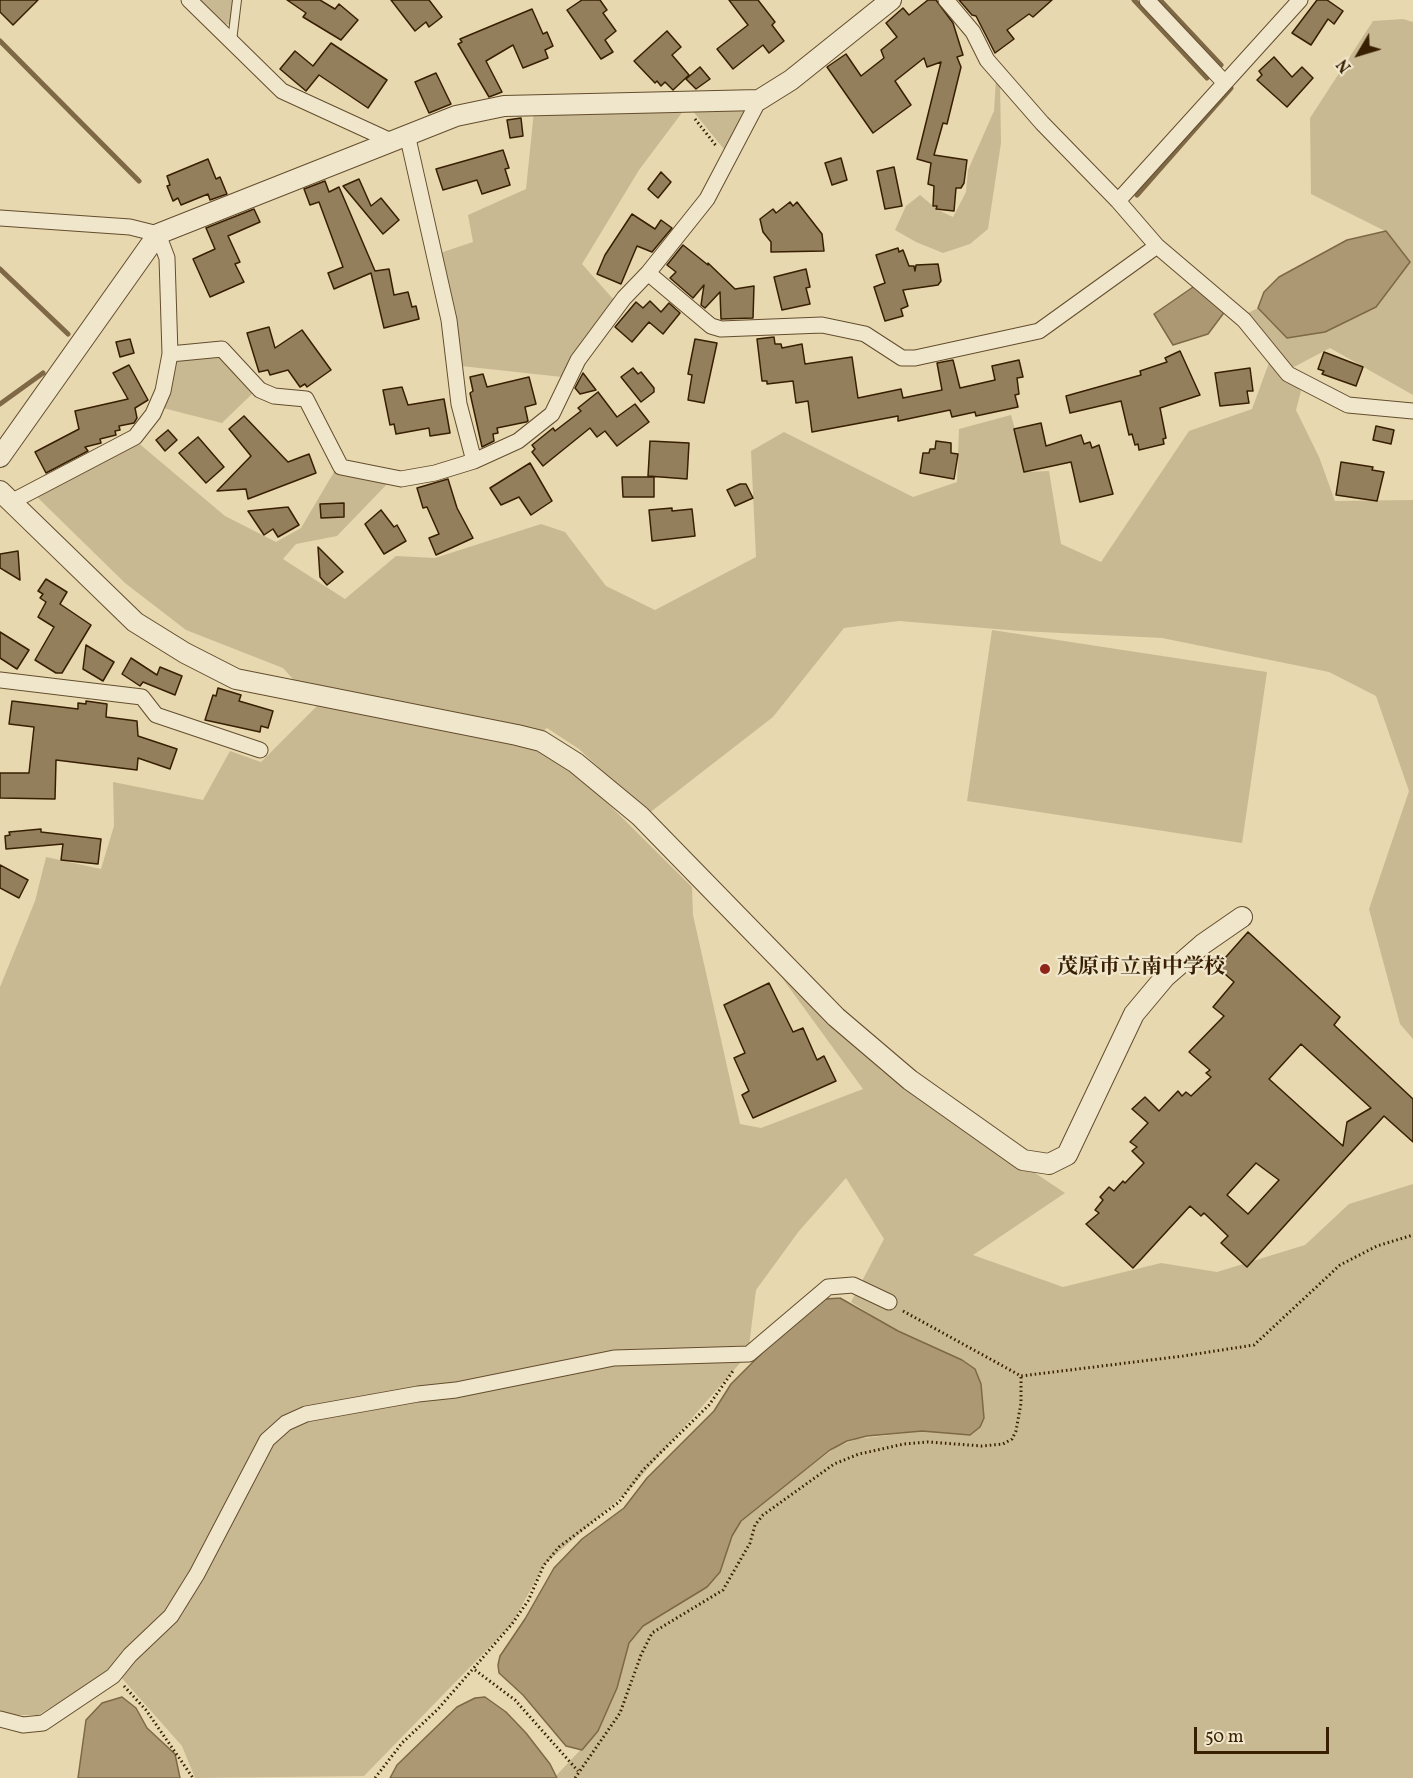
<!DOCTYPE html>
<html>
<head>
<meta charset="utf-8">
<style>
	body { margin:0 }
	#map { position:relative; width:1413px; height:1778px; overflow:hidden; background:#e7d8af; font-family:Vollkorn,serif }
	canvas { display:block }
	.north { position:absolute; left:1329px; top:24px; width:60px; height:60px; -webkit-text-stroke:4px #efe6cb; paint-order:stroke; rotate:232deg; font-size:16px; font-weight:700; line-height:24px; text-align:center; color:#381f02 }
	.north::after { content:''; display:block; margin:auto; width:21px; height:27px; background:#381f02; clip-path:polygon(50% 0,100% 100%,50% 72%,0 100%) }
	.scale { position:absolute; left:1194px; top:1727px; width:135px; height:27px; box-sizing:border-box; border:3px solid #381f02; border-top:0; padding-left:8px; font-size:18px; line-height:21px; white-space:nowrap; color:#381f02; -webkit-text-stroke:4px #efe6cb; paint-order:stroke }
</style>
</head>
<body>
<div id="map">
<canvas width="1413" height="1778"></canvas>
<div class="north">N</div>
<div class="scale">50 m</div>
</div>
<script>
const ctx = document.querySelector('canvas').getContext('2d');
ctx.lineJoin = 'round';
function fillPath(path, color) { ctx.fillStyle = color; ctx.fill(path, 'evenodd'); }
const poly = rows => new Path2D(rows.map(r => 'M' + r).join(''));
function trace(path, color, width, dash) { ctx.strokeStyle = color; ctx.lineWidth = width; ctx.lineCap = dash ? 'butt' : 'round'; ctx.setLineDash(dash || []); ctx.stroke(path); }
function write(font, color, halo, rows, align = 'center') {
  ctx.font = font + ' Vollkorn,"Noto Serif JP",serif'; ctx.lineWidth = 4.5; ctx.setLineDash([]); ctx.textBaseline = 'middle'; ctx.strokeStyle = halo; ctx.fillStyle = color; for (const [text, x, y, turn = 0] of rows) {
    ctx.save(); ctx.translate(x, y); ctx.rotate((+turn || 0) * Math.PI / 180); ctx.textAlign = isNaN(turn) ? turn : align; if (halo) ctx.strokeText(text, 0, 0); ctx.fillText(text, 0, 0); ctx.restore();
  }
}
fillPath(poly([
	[197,0,233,0,231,23,223,26],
	[1403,19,1413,22,1413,395,1330,348,1292,368,1244,315,1258,308,1287,338,1410,262,1385,231,1311,194,1310,118,1373,21],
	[996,78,1000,83,1001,143,988,229,970,244,943,253,916,242,895,230,906,206,920,195,938,210,953,217,966,192,968,170,994,111],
	[741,105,749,115,728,154,692,110],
	[684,110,639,170,582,264,614,300,583,340,562,377,461,366,456,312,440,253,473,242,468,215,526,189,534,111],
	[219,354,255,391,222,423,163,408,174,357],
	[1270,360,1301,391,1296,410,1319,457,1335,501,1413,500,1413,1039,1400,1024,1369,909,1409,791,1376,696,1329,672,1162,638,1021,631,899,621,844,628,773,717,648,814,579,749,547,728,525,743,574,770,692,887,693,915,740,1124,761,1128,863,1089,772,964,882,1071,1065,1193,973,1255,1063,1287,1161,1263,1217,1272,1305,1245,1349,1204,1413,1184,1413,1778,554,1778,598,1731,619,1679,629,1643,643,1626,707,1586,720,1572,732,1536,741,1521,757,1507,836,1447,857,1439,922,1431,970,1435,975,1369,962,1360,897,1331,851,1302,884,1239,846,1178,799,1231,756,1290,748,1354,630,1489,544,1565,512,1624,364,1776,195,1778,182,1746,112,1667,94,1682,38,1715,11,1715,0,1712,0,987,35,901,46,857,101,869,114,826,113,782,203,800,230,751,261,762,317,706,283,668,186,630,125,583,36,496,136,441,225,516,276,542,301,528,334,472,390,481,337,536,296,544,283,559,345,599,396,556,435,558,541,524,565,532,606,586,655,610,756,557,751,451,784,432,913,497,957,482,959,429,1011,415,1027,472,1049,471,1061,544,1101,562,1189,431,1252,409],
	[992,630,1267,672,1242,843,967,801]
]), '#c9b992');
const water = poly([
	[1386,231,1410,262,1376,307,1325,332,1287,338,1258,308,1264,292,1279,277,1347,240,1386,231],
	[1196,285,1226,310,1208,334,1173,345,1154,314,1196,285],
	[840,1298,898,1331,962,1360,975,1369,981,1384,984,1418,980,1427,970,1435,922,1431,867,1436,847,1441,830,1450,741,1521,732,1536,720,1572,707,1587,643,1626,629,1643,617,1688,598,1731,582,1750,566,1746,523,1695,499,1673,498,1665,500,1656,525,1619,554,1568,582,1539,624,1508,647,1478,714,1411,731,1384,764,1351,825,1299,840,1298],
	[122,1697,136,1708,147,1728,175,1754,180,1778,78,1778,86,1720,102,1703,122,1697],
	[485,1697,506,1712,526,1733,550,1764,557,1778,390,1778,397,1765,457,1707,475,1698,485,1697]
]);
fillPath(water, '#ac9974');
trace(water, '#7e6846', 1.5);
trace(poly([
	[1134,0,1207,78],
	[1160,0,1221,65],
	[0,41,139,181],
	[1137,195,1231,88],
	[0,269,68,334],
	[0,404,43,373]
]), '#7e6846', 5);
const building = poly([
	[0,0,38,0,13,25,0,12,0,0],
	[287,0,320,0,335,9,339,4,358,20,341,40,303,17,306,13,287,0],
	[391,0,429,0,442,17,429,27,426,22,415,31,391,0],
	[582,0,600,0,607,10,603,13,616,31,605,40,613,52,601,59,567,10,582,0],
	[729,0,758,0,775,22,772,25,784,41,769,53,763,45,733,69,717,49,748,25,729,0],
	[928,0,936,0,953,23,963,55,957,57,961,67,947,124,943,123,934,155,967,160,964,183,961,188,956,188,954,211,936,209,937,206,933,206,934,186,928,184,931,163,917,159,941,62,927,67,924,58,895,81,911,105,873,133,827,67,846,54,861,76,884,58,881,50,897,37,886,23,903,8,909,15,928,0],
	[959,0,1052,0,1033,17,1029,14,1007,30,1014,39,995,53,976,16,972,15,959,0],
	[1317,0,1327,0,1343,11,1334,24,1328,19,1311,45,1292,33,1317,0],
	[532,9,543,34,547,32,553,46,545,50,548,58,523,68,513,45,486,61,502,92,489,97,458,44,462,42,460,39,532,9],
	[667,31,681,47,672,55,689,75,673,90,665,82,661,86,657,81,655,83,634,61,667,31],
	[331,43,387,80,368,108,319,75,306,91,280,69,295,51,313,66,331,43],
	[1274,57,1292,77,1302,67,1313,78,1287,107,1257,80,1262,75,1259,71,1274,57],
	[700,67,710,79,696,89,686,79,700,67],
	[436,73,451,104,429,113,415,82,436,73],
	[521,118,523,136,510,138,507,120,521,118],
	[503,150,509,168,505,169,510,185,482,194,477,180,443,190,436,169,503,150],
	[841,158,847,180,832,185,825,163,841,158],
	[208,159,216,179,220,177,227,194,210,200,208,194,181,205,178,198,173,201,167,186,170,185,167,176,208,159],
	[894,167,902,206,885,209,877,171,894,167],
	[661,172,671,182,658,198,648,189,661,172],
	[359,179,371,206,381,198,399,220,383,234,343,186,359,179],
	[325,181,329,192,339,187,375,271,389,269,394,295,408,292,412,307,416,306,419,319,384,328,371,273,334,289,328,273,343,267,319,202,310,205,304,189,325,181],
	[790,202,793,206,797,202,822,234,824,251,771,252,771,242,763,232,760,219,773,209,776,213,790,202],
	[254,209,260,222,228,236,240,262,235,264,244,282,210,297,193,259,215,249,206,228,254,209],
	[632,214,655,229,661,220,672,228,652,252,637,246,621,284,597,274,605,255,632,214],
	[683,245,708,265,708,263,735,289,754,286,753,318,721,319,720,292,705,308,701,305,704,285,693,298,670,278,676,272,667,265,683,245],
	[898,248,899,252,903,250,909,266,914,266,915,271,916,265,938,264,941,281,938,285,903,290,908,306,901,309,903,316,885,321,874,287,885,283,876,255,898,248],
	[806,269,810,287,806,288,810,304,782,310,774,277,806,269],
	[650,301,661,312,669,303,680,313,663,334,649,322,632,342,615,327,636,302,643,308,650,301],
	[269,327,275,348,302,330,331,370,307,387,305,384,300,387,288,370,270,375,268,370,259,372,247,333,269,327],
	[774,337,775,344,781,344,782,348,802,344,805,364,852,357,858,398,901,389,903,398,942,390,937,363,953,360,960,388,995,380,992,366,1019,360,1023,377,1017,378,1019,394,1015,395,1018,407,976,416,975,412,952,417,950,410,898,421,898,416,812,432,808,401,796,403,793,381,767,384,767,381,762,381,757,339,774,337],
	[130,339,134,353,120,357,116,342,130,339],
	[695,339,717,343,704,403,688,400,692,375,688,374,695,339],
	[1180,351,1200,395,1160,408,1166,438,1163,439,1164,444,1139,450,1138,444,1135,445,1132,434,1129,435,1121,401,1070,413,1066,396,1141,375,1140,371,1167,362,1165,358,1180,351],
	[1324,352,1363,367,1356,386,1322,374,1324,371,1318,369,1324,352],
	[129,365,148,400,135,408,137,418,134,423,119,426,120,430,115,431,116,435,100,439,101,443,85,447,88,451,46,473,35,452,79,429,75,411,128,399,113,373,129,365],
	[633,368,638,374,641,372,654,388,654,392,641,402,621,377,633,368],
	[1250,368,1253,391,1247,391,1249,403,1220,406,1215,373,1250,368],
	[583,373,596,390,580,394,575,388,583,373],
	[483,374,487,387,529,377,536,404,525,407,528,421,526,422,497,428,498,433,493,434,494,441,482,447,470,393,473,391,470,377,483,374],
	[402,387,408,405,444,399,450,433,430,436,429,428,396,434,394,424,390,425,383,390,402,387],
	[598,392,617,417,635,404,649,422,617,446,605,431,597,437,590,428,543,466,532,452,535,449,532,445,553,428,555,431,581,411,578,408,598,392],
	[244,416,288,462,309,454,316,473,248,499,246,489,217,491,251,456,229,429,244,416],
	[1041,423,1046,446,1081,435,1084,444,1090,442,1092,448,1099,445,1113,494,1080,502,1071,462,1024,472,1014,429,1041,423],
	[1376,426,1394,430,1391,444,1373,440,1376,426],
	[168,430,177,440,165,451,156,440,168,430],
	[198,437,224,467,206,483,179,453,198,437],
	[650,441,689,443,687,479,648,476,650,441],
	[936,441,951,443,951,453,958,454,954,479,920,473,923,453,929,453,930,449,935,449,936,441],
	[1341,462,1373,467,1372,470,1384,472,1377,501,1336,495,1341,462],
	[530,463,552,501,531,515,519,497,501,505,490,488,530,463],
	[622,477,654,477,654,497,623,497,622,477],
	[448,479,457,508,473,538,436,555,429,538,439,534,427,507,423,508,417,488,448,479],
	[740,484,746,484,753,498,735,506,727,490,740,484],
	[344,503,344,517,321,518,320,504,344,503],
	[288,507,299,525,278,537,273,529,264,535,248,511,288,507],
	[672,508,672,511,692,509,695,536,652,541,649,510,672,508],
	[381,510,394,527,397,525,406,541,384,554,365,524,381,510],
	[318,547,343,572,327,585,320,577,318,547],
	[18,551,20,580,0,568,0,554,18,551],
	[46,579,67,592,60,604,91,625,62,673,56,673,35,660,54,627,38,617,46,602,40,598,43,594,38,591,46,579],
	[0,632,29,650,17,669,0,658,0,632],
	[86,645,114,662,103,681,83,669,86,645],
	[131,658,157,675,160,667,182,676,175,695,143,682,140,686,122,674,131,658],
	[218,688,241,695,239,701,273,711,268,728,261,726,260,732,205,720,213,695,216,696,218,688],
	[12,701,78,709,78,703,86,704,86,701,107,704,106,717,137,721,138,736,177,749,170,769,138,758,137,770,56,760,55,799,0,798,0,773,29,773,34,727,9,724,12,701],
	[41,829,41,832,101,839,98,864,61,860,63,844,6,849,5,836,10,835,9,832,41,829],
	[0,865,28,880,19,898,0,888,0,865],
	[1248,932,1340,1017,1334,1025,1413,1099,1413,1142,1384,1116,1247,1267,1221,1243,1228,1236,1204,1213,1201,1216,1190,1206,1133,1268,1086,1224,1099,1213,1095,1210,1103,1200,1100,1197,1109,1187,1114,1191,1123,1181,1125,1183,1144,1163,1132,1151,1137,1147,1130,1142,1148,1123,1132,1109,1145,1097,1159,1111,1178,1091,1182,1096,1186,1092,1191,1096,1211,1077,1206,1073,1210,1070,1189,1052,1224,1016,1213,1007,1234,982,1217,967,1248,932],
	[1301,1044,1371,1108,1347,1122,1343,1146,1269,1079,1301,1044],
	[1256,1163,1279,1180,1248,1214,1227,1195,1256,1163],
	[769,983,793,1032,803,1028,817,1060,824,1056,836,1081,753,1118,742,1095,749,1091,734,1058,745,1053,724,1005,769,983]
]);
fillPath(building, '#937f5c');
trace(building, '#381f02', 1.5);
const service = poly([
	[232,41,237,0]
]);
const minor = poly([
	[189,0,282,91,391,141],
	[946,0,973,32,987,60,1042,123,1118,201,1157,246,1244,320,1288,374,1348,405,1413,411],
	[1147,0,1224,82],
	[407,134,449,320,459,404,474,461],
	[1118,201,1300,0],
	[0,218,130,227,158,234,167,258,170,354,222,349,260,390,274,396,306,399,341,467,401,479,435,473,474,461,518,441,552,414,578,360,624,298,648,273,707,199,759,100],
	[648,273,711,326,721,329,822,325,865,334,902,358,915,358,1039,331,1157,246],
	[11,502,135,437,153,414,163,391,170,354],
	[0,680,142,697,156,715,260,750],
	[0,1719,23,1725,43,1723,113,1676,130,1655,171,1616,197,1574,267,1440,286,1423,306,1414,418,1394,456,1390,614,1358,749,1354,828,1287,853,1285,889,1302]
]);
const tertiary = poly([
	[0,457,158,234,456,116,504,106,759,100,791,80,891,0],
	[0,491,135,622,185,653,236,679,517,735,541,741,576,763,640,816,836,1017,910,1080,1023,1160,1049,1164,1067,1155,1134,1014,1165,977,1203,944,1242,917]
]);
trace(service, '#644d2d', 10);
trace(minor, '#644d2d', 17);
trace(tertiary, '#644d2d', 22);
trace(poly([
	[695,119,717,147],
	[903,1311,1021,1376,1183,1356,1254,1345,1340,1265,1377,1246,1413,1235],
	[475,1670,515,1700,578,1771],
	[124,1686,146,1710,193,1778],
	[375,1778,402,1743,438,1709,512,1624,528,1601,544,1565,559,1547,619,1502,643,1470,709,1405,733,1371],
	[575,1778,620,1713,641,1655,652,1633,723,1590,750,1543,755,1525,763,1515,834,1464,859,1454,904,1444,928,1442,982,1446,1003,1444,1012,1439,1016,1431,1021,1403,1021,1376]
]), '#381f02', 3, [1.5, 3]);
trace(service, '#efe6cb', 8);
trace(minor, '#efe6cb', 15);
trace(tertiary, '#efe6cb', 20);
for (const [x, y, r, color] of [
	[1045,969,6,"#8f2418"]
]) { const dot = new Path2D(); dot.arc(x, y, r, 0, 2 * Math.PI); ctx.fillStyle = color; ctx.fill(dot); trace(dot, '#efe6cb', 2); }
write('bold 21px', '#381f02', '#efe6cb', [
	["茂原市立南中学校",1057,969]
], 'left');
</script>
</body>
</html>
